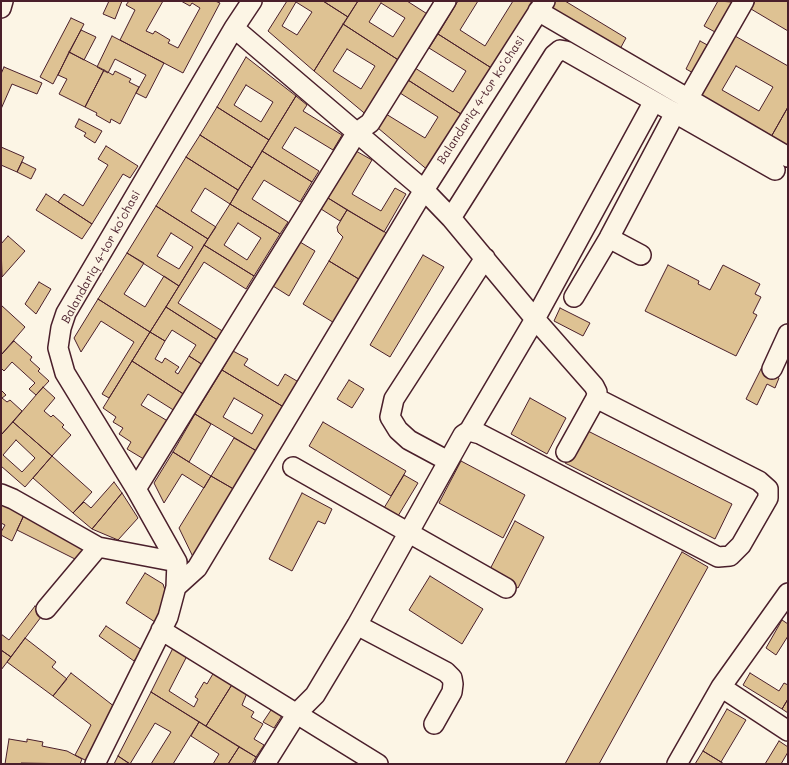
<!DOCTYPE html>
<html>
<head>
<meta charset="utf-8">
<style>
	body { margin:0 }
	#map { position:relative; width:789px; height:765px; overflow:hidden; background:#fcf5e5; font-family:Mali,sans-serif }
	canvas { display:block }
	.frame { position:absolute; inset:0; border:2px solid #4a1f2b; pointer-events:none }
</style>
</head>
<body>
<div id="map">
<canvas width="789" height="765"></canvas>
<div class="frame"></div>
</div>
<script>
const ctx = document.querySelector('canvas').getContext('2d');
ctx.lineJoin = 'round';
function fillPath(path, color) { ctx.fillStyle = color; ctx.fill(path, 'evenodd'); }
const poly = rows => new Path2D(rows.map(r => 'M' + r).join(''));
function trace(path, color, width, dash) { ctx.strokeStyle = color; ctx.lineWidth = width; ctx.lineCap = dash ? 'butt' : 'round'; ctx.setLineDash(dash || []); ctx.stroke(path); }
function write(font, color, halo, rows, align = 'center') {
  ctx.font = font + ' Mali,sans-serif'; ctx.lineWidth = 3; ctx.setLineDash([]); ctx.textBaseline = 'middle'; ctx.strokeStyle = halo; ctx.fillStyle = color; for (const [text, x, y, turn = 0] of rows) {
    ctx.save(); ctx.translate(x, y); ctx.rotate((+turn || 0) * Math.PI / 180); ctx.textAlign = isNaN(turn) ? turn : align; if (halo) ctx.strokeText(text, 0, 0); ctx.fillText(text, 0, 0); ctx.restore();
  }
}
const building = poly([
	[109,1,122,1,115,19,103,14,109,1],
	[129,1,163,1,146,31,153,34,155,31,170,40,168,43,178,48,200,8,192,3,190,6,181,1,215,1,220,3,183,73,120,40,135,10,126,5,129,1],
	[287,1,323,1,348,17,314,71,268,31,287,1],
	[296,2,312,12,297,35,282,26,296,2],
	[323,1,358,1,348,17,323,1],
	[358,1,407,1,432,17,403,63,343,24,358,1],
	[381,3,405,18,393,37,369,22,381,3],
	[458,1,478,1,460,30,485,46,513,1,529,1,534,4,493,69,438,34,458,1],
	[553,1,565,1,626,38,620,49,549,6,553,1],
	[718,1,732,2,715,32,704,26,718,1],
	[755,1,788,1,788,31,751,9,755,1],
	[71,18,84,24,53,84,40,77,71,18],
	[343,24,403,63,369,117,314,71,343,24],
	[347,49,375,66,361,89,333,71,347,49],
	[81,30,96,37,84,60,69,52,81,30],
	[438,34,493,69,464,116,408,80,415,68,453,92,466,71,429,48,438,34],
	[112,36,164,63,146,98,136,93,146,75,115,59,108,73,97,67,112,36],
	[735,36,788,66,788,107,771,137,700,96,735,36],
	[736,66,773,87,759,111,722,90,736,66],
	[700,41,711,47,697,75,686,69,700,41],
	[69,52,104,70,85,107,59,94,67,79,58,75,69,52],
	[246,57,296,96,269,140,217,107,246,57],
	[246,85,273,102,261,122,234,105,246,85],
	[4,67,42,83,37,94,12,84,1,109,1,74,4,67],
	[104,70,113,75,115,71,131,79,129,82,139,87,120,124,111,119,110,123,96,115,97,113,85,107,104,70],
	[408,80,464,116,430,172,378,128,386,114,425,138,438,117,400,93,408,80],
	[296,96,307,105,303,111,342,135,333,150,295,127,282,148,319,171,312,182,262,151,296,96],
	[217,107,269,140,252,168,200,135,217,107],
	[788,107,788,147,771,137,788,107],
	[79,119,102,131,95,143,84,136,86,133,75,127,79,119],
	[200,135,252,168,238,190,186,157,200,135],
	[106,146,138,166,130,178,123,174,92,224,58,202,64,194,83,206,108,165,98,159,106,146],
	[1,147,24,157,17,172,1,165,1,147],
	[262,151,312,182,300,202,264,180,252,199,288,222,280,234,230,204,262,151],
	[356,151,372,160,352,194,381,211,395,188,406,194,384,232,328,198,356,151],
	[186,157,238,190,230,204,205,188,191,211,216,227,208,239,156,206,186,157],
	[22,162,36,169,31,179,17,172,22,162],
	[46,194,92,224,82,239,36,210,46,194],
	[328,198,347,210,340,221,321,209,328,198],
	[230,204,280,234,254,276,204,245,230,204],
	[238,223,261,238,247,260,224,245,238,223],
	[156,206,208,239,179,286,127,253,156,206],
	[171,233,193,247,179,269,157,256,171,233],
	[347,210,390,235,362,281,329,261,343,237,338,232,337,227,347,210],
	[8,236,25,251,2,277,1,244,8,236],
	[300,242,315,251,289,296,273,286,300,242],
	[204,245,254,276,246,289,204,262,178,303,224,332,219,341,166,307,204,245],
	[127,253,144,263,124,294,145,307,164,276,179,286,150,332,98,299,127,253],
	[423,255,444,267,390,357,370,345,423,255],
	[329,261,362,281,336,324,303,304,329,261],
	[668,265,699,281,698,284,710,290,723,265,760,284,755,294,761,297,753,313,757,315,736,356,645,311,668,265],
	[39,282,51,289,36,314,25,304,39,282],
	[98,299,150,332,109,398,102,394,134,342,101,321,81,352,74,338,98,299],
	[1,305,25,327,1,355,1,305],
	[166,307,219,341,203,365,189,356,196,345,172,330,165,341,150,332,166,307],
	[560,308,590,323,583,336,554,321,560,308],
	[150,332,165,341,155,359,162,363,165,358,179,367,175,372,178,374,189,356,203,365,185,395,132,361,150,332],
	[14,341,32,357,30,360,40,369,38,371,49,381,36,395,29,389,35,383,12,362,4,371,1,368,1,355,14,341],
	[233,351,248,359,244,365,278,386,285,374,302,384,287,409,222,370,233,351],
	[132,361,185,395,175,411,148,394,141,405,171,423,147,461,127,449,131,442,119,434,123,428,113,422,116,417,103,408,132,361],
	[761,369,779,378,775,388,767,384,757,405,746,399,761,369],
	[222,370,287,409,260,453,195,414,222,370],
	[234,398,263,415,252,434,223,417,234,398],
	[349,380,364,389,352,408,337,399,349,380],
	[43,387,55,398,44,411,51,417,53,415,64,425,62,427,71,435,52,456,13,422,43,387],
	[1,390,6,395,2,398,7,402,10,400,22,411,1,435,1,390],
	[530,398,566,418,547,454,511,434,530,398],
	[195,414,211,424,189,462,173,452,195,414],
	[13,422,52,456,25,487,1,466,1,435,13,422],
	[16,440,35,458,22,472,3,455,16,440],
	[323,422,406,471,391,496,309,446,323,422],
	[582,428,732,504,715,539,565,463,582,428],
	[234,438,260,453,237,491,211,476,234,438],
	[173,452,211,476,204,488,182,474,164,503,154,483,173,452],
	[52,456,92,492,73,513,33,478,52,456],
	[461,461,525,495,503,538,439,503,461,461],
	[404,475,418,483,398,516,384,508,404,475],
	[211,476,237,491,195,561,179,528,211,476],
	[114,482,122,493,92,529,73,513,84,502,91,508,114,482],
	[122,493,138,518,118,540,92,529,122,493],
	[302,493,332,509,325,524,318,521,292,571,269,559,302,493],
	[1,504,24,515,12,541,1,535,1,532,5,525,1,523,1,504],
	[24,515,87,547,79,561,17,530,24,515],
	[515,521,544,537,518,588,488,573,515,521],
	[682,552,708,567,599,764,565,764,682,552],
	[145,573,163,584,165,590,165,605,155,622,126,603,145,573],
	[430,576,483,609,462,644,409,610,430,576],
	[35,606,44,613,11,657,1,650,1,634,9,640,35,606],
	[782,620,788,624,788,636,776,655,766,648,782,620],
	[106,626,142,650,134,661,99,636,106,626],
	[25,638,56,662,52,667,67,679,53,696,7,662,25,638],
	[174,646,188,654,169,691,194,707,198,699,195,697,204,682,207,684,214,672,233,683,206,726,151,692,174,646],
	[1,650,11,657,1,670,1,650],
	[71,673,115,707,87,761,75,755,91,725,53,696,71,673],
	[750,673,779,691,784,683,788,685,788,699,782,709,743,685,750,673],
	[233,683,247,693,242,705,254,712,251,717,263,724,254,739,264,745,256,757,206,726,233,683],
	[151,692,199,722,173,764,151,764,171,732,155,723,130,764,118,756,151,692],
	[788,699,788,713,782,709,788,699],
	[273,707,283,714,274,728,263,722,273,707],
	[727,709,746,720,721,762,703,751,727,709],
	[199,722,239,747,228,764,213,764,219,754,191,736,199,722],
	[9,739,27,742,27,739,43,742,42,746,67,751,82,759,80,764,21,763,21,764,5,764,9,739],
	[779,741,788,747,788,752,781,764,765,764,779,741],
	[239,747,256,757,252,764,228,764,239,747],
	[703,751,721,762,724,764,695,764,703,751],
	[118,756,130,764,131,764,114,764,118,756]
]);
fillPath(building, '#dec293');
trace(building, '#4a1f2b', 1);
const minor = poly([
	[1,8,3,1],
	[538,11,788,157],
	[234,28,424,190,451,218,535,319,469,431],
	[688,99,744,1],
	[451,218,554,55,560,50,566,51,775,170],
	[609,238,641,255],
	[574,297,609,238,675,113],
	[772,369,788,334],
	[566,452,596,398,597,392,594,386,535,319,654,101],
	[448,461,409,440,398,430,390,417,394,399,485,258],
	[293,467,506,588],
	[136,489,357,132,370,123,446,1],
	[1,494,13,499,98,547,177,562],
	[176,587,197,568,424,190,545,1],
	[46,609,98,547],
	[357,625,446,672,452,678,453,684,452,692,434,724],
	[161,630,378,764],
	[721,687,788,731],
	[95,764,168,617,176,587,177,562,136,489,65,373,58,348,61,328,66,313,234,28,252,1],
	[265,764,297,713,315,695,357,625,463,435,469,431,480,434,718,557,730,556,741,545,768,498,768,489,759,481,596,398],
	[677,764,721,687,788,593]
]);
trace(minor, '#4a1f2b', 22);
trace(minor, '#fcf5e5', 19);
write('12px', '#4a1f2b', '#fcf5e5', [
	["Balandariq 4-tor koʻchasi",481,100,-57],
	["Balandariq 4-tor koʻchasi",101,257,-61]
]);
</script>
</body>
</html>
